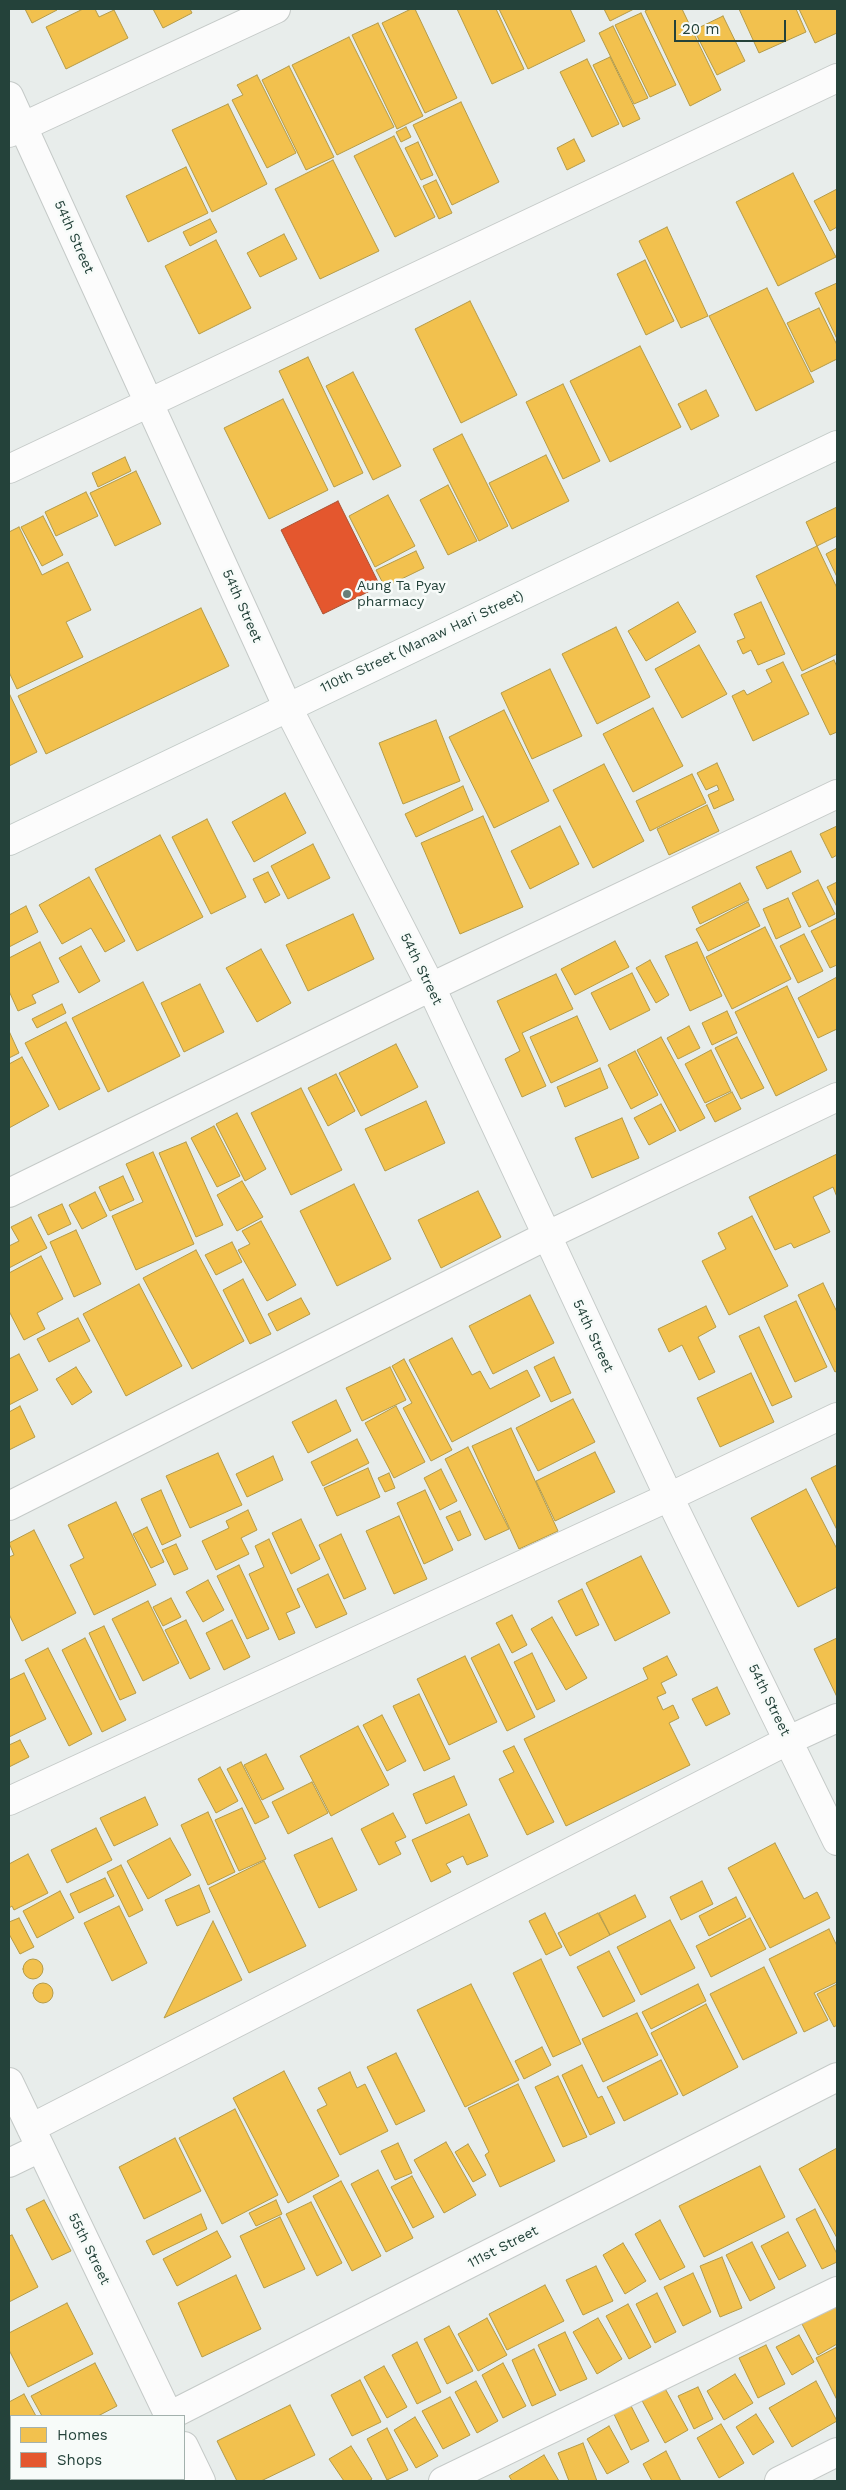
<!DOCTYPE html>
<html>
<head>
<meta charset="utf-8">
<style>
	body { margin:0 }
	#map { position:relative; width:846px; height:2490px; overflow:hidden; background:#e8edeb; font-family:"Work Sans",sans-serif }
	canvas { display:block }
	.frame { position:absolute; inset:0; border:10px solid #24423a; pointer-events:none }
	.legend { position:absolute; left:10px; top:2415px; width:175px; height:65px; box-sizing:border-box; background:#f7fbf9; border:1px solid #a3b1ad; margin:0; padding:6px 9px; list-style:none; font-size:15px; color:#24423a }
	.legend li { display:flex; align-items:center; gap:10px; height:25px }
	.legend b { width:25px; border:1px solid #a3b1ad }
	.scale { position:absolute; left:674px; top:20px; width:112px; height:22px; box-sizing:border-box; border:2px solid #24423a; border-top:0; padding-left:6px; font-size:15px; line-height:18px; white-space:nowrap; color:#24423a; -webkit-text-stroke:4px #f7fbf9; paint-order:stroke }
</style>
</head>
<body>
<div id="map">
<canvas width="846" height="2490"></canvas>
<div class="frame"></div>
<ul class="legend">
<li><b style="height:14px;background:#f2c14e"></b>Homes</li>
<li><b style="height:14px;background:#e4572e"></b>Shops</li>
</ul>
<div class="scale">20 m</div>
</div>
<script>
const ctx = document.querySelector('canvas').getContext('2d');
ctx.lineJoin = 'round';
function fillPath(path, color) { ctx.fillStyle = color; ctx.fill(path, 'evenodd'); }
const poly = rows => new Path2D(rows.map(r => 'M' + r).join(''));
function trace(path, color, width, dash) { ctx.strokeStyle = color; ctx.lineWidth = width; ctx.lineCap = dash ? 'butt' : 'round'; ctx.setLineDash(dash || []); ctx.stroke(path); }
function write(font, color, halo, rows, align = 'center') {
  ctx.font = font + ' "Work Sans",sans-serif'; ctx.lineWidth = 5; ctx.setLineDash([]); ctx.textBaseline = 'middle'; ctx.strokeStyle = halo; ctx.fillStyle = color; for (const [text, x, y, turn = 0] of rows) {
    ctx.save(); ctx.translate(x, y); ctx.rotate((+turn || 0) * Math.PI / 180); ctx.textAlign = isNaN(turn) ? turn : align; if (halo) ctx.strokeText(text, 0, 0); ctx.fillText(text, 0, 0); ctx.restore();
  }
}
const homes = poly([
	[25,9,56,9,57,10,32,23,25,9],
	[83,9,95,9,99,17,114,10,128,38,66,69,46,27,83,9],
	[153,9,190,9,192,13,163,28,153,9],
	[411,9,415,9,457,98,425,113,382,23,411,9],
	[457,9,496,9,524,69,492,84,457,9],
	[499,9,570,9,585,41,528,69,499,9],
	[604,9,634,9,610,21,604,9],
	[649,9,682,9,721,90,690,106,645,11,649,9],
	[739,9,796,9,806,32,759,53,739,9],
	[799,9,837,9,837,33,815,43,799,9],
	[641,13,676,85,650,97,615,25,641,13],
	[723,16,745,61,717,75,694,30,723,16],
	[378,23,423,116,397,129,352,35,378,23],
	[613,26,648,98,634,104,599,33,613,26],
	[349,37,394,127,337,155,292,65,349,37],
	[610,57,640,119,623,127,593,65,610,57],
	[587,59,619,124,592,137,560,72,587,59],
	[289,66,334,157,306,170,262,80,289,66],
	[257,75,296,153,267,168,232,100,243,95,237,85,257,75],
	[461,102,499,182,452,205,413,125,461,102],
	[228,104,267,184,212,212,172,130,228,104],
	[406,127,411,137,401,142,396,132,406,127],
	[394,136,435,217,395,237,354,156,394,136],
	[574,139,585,161,567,170,557,148,574,139],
	[418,142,433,175,421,180,405,148,418,142],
	[333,160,379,251,320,279,275,189,333,160],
	[186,167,208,213,148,242,126,196,186,167],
	[793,173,836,257,778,286,736,202,793,173],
	[436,180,452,213,439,219,423,186,436,180],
	[837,189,837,227,830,231,814,201,837,189],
	[210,219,217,232,190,246,183,232,210,219],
	[667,227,708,316,681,328,639,241,667,227],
	[284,234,297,259,260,277,247,253,284,234],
	[216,240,251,308,199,334,165,266,216,240],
	[645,260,674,321,646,335,617,274,645,260],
	[837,283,837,339,815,293,837,283],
	[767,288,814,382,756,411,709,316,767,288],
	[470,301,517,395,461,423,415,329,470,301],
	[819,308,837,345,837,359,811,372,787,323,819,308],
	[640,346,681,427,610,462,570,381,640,346],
	[308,357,363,473,334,487,279,371,308,357],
	[353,372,401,466,373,480,326,386,353,372],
	[563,384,600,461,563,479,526,402,563,384],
	[706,390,719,416,691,430,678,404,706,390],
	[283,399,328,490,269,519,224,428,283,399],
	[462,434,508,526,479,541,433,449,462,434],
	[546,455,569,501,512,529,489,483,546,455],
	[125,457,131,471,98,487,92,473,125,457],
	[136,471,161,524,115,546,90,493,136,471],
	[448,485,477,541,448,555,420,500,448,485],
	[86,492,98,516,56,536,45,512,86,492],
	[388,495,415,546,375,567,349,516,388,495],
	[837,507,837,536,817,546,806,522,837,507],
	[43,516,63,555,42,566,21,527,43,516],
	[19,527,42,575,68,562,91,610,66,622,83,657,17,689,9,672,9,532,19,527],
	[817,546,837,588,837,654,802,671,756,576,817,546],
	[837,548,837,577,826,554,837,548],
	[416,551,424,568,385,587,376,570,416,551],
	[678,602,696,632,646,661,628,631,678,602],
	[761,602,785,654,758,665,751,650,743,654,737,641,745,638,734,614,761,602],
	[201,608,229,666,46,754,18,696,201,608],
	[616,627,650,697,597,724,562,654,616,627],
	[699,645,727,694,682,718,655,669,699,645],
	[834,660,837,667,837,732,830,735,801,675,834,660],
	[783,662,809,714,753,741,732,696,744,690,747,695,772,682,766,670,783,662],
	[550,669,582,736,532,759,501,693,550,669],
	[9,693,37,752,9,766,9,693],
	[653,708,683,766,633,792,603,734,653,708],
	[504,710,549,801,494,828,449,737,504,710],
	[436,720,460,781,403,804,379,743,436,720],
	[717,763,734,800,714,809,708,795,719,790,717,785,706,790,697,773,717,763],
	[604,764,644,841,593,868,553,790,604,764],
	[692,774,706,803,650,831,636,801,692,774],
	[463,786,473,810,416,837,405,814,463,786],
	[285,793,306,833,254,862,232,822,285,793],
	[707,805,719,831,669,855,657,829,707,805],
	[483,816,523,907,460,934,421,843,483,816],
	[207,819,246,897,211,914,172,837,207,819],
	[560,826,579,864,530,889,511,851,560,826],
	[837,826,837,855,832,858,820,834,837,826],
	[160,835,203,917,137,951,95,869,160,835],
	[313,844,330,878,288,899,271,866,313,844],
	[791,851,801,872,767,889,756,867,791,851],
	[268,872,280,895,265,903,253,879,268,872],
	[89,877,125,941,105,952,91,928,62,944,39,905,89,877],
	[818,880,835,914,809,927,792,893,818,880],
	[837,882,837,907,827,887,837,882],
	[740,883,749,900,700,924,692,907,740,883],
	[788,898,801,927,776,939,763,909,788,898],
	[748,902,760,926,708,951,696,929,748,902],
	[26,906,38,932,9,947,9,915,26,906],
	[353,914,374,959,308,991,286,945,353,914],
	[837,918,837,965,830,968,811,931,837,918],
	[765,927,791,979,732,1009,706,957,765,927],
	[804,934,823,971,798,983,780,946,804,934],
	[615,941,629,967,575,995,561,969,615,941],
	[40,942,59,982,32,995,36,1003,18,1011,9,991,9,958,40,942],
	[697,942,722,996,690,1011,665,956,697,942],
	[81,946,100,981,79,993,59,958,81,946],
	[261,949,291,1003,257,1022,226,968,261,949],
	[650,960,669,995,656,1003,636,968,650,960],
	[632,973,650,1010,610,1030,591,993,632,973],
	[556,974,573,1009,522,1033,546,1086,522,1097,505,1059,520,1051,497,1001,556,974],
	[837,977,837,1029,818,1038,798,998,837,977],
	[143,982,180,1056,108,1092,72,1018,143,982],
	[200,984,224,1032,184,1052,161,1003,200,984],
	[787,986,827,1070,776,1096,735,1012,787,986],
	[62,1004,66,1013,37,1028,32,1019,62,1004],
	[727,1011,737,1033,712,1045,702,1023,727,1011],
	[577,1016,598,1061,551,1083,530,1037,577,1016],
	[66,1022,100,1089,59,1110,25,1043,66,1022],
	[689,1026,700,1048,678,1059,667,1038,689,1026],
	[9,1031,19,1053,9,1058,9,1031],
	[661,1037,705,1118,680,1131,637,1050,661,1037],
	[737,1037,764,1088,741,1099,715,1048,737,1037],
	[396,1044,418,1087,361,1116,339,1073,396,1044],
	[711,1050,731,1091,705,1103,685,1064,711,1050],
	[635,1051,658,1095,631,1109,608,1065,635,1051],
	[22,1057,49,1106,9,1128,9,1064,22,1057],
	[600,1068,608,1088,565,1107,557,1087,600,1068],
	[336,1074,355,1111,328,1126,308,1088,336,1074],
	[301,1088,342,1170,291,1195,251,1113,301,1088],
	[732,1092,741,1109,715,1122,706,1105,732,1092],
	[426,1101,445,1143,385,1171,365,1129,426,1101],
	[661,1104,676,1131,649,1145,634,1118,661,1104],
	[237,1113,266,1169,245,1181,216,1124,237,1113],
	[622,1118,639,1158,592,1178,575,1138,622,1118],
	[214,1126,240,1176,217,1187,191,1138,214,1126],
	[186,1142,223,1225,196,1237,159,1153,186,1142],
	[153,1152,194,1244,136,1270,112,1216,143,1202,126,1164,153,1152],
	[837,1154,837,1197,833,1187,813,1197,830,1232,794,1248,791,1243,775,1250,749,1197,837,1154],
	[123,1176,134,1200,110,1211,99,1187,123,1176],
	[242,1181,263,1217,237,1231,217,1195,242,1181],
	[354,1184,391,1259,337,1286,300,1211,354,1184],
	[478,1191,501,1237,441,1268,418,1220,478,1191],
	[95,1192,107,1216,82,1229,69,1205,95,1192],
	[62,1204,71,1224,48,1235,38,1215,62,1204],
	[752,1216,788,1286,729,1315,702,1261,726,1249,718,1233,752,1216],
	[31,1217,47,1248,9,1268,9,1246,19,1241,11,1227,31,1217],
	[261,1221,296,1285,267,1301,238,1250,250,1244,242,1231,261,1221],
	[76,1230,101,1284,74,1297,50,1242,76,1230],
	[232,1242,242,1262,216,1275,205,1255,232,1242],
	[196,1250,244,1341,192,1369,143,1278,196,1250],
	[41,1256,63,1299,37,1313,45,1329,24,1340,9,1311,9,1273,41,1256],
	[243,1279,271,1334,250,1344,223,1290,243,1279],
	[823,1283,837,1312,837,1371,835,1372,798,1295,823,1283],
	[139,1284,182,1366,126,1396,83,1314,139,1284],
	[530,1295,554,1343,493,1374,469,1326,530,1295],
	[301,1298,310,1314,277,1331,268,1314,301,1298],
	[796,1301,827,1367,795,1382,764,1316,796,1301],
	[706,1306,716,1327,698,1337,715,1372,699,1380,682,1345,669,1352,658,1329,706,1306],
	[78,1318,90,1341,49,1362,37,1339,78,1318],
	[759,1327,792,1397,772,1406,739,1336,759,1327],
	[452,1338,472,1375,480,1371,490,1389,527,1370,540,1396,452,1442,409,1360,452,1338],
	[19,1354,38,1390,9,1405,9,1359,19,1354],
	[554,1357,571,1393,551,1402,534,1367,554,1357],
	[404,1359,452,1450,431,1461,403,1408,412,1403,392,1366,404,1359],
	[76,1367,92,1392,72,1405,56,1379,76,1367],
	[390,1367,406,1400,362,1421,346,1388,390,1367],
	[751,1373,774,1422,720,1447,697,1398,751,1373],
	[573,1399,595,1442,538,1471,516,1428,573,1399],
	[336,1400,351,1431,308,1453,292,1422,336,1400],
	[20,1406,35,1437,9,1450,9,1412,20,1406],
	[396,1406,425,1462,394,1478,365,1423,396,1406],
	[511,1428,558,1531,519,1549,472,1446,511,1428],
	[357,1439,369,1463,323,1486,311,1462,357,1439],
	[468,1447,509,1529,485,1540,445,1459,468,1447],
	[595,1452,615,1492,555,1521,536,1481,595,1452],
	[218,1453,242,1505,190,1528,166,1476,218,1453],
	[273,1456,283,1480,247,1497,236,1474,273,1456],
	[837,1465,837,1530,811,1478,837,1465],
	[368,1468,380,1497,337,1516,324,1488,368,1468],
	[441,1469,457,1501,440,1510,424,1478,441,1469],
	[389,1473,395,1488,385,1492,378,1478,389,1473],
	[806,1489,837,1549,837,1587,798,1607,751,1518,806,1489],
	[161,1490,181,1536,162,1545,141,1499,161,1490],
	[425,1490,453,1550,424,1564,397,1503,425,1490],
	[116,1502,156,1585,94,1615,70,1565,84,1558,68,1525,116,1502],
	[248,1510,257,1530,241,1538,249,1554,216,1570,202,1541,229,1528,226,1521,248,1510],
	[460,1511,471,1535,458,1541,446,1517,460,1511],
	[399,1516,427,1579,394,1594,366,1531,399,1516],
	[301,1519,320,1559,291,1574,272,1533,301,1519],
	[147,1527,164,1562,151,1568,133,1534,147,1527],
	[34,1530,76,1613,22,1641,9,1614,9,1557,14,1555,9,1543,34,1530],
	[341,1534,366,1589,344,1599,319,1545,341,1534],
	[269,1539,300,1607,286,1613,295,1633,279,1640,249,1574,264,1567,255,1546,269,1539],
	[176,1544,188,1569,174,1575,162,1550,176,1544],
	[641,1556,670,1613,615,1641,586,1583,641,1556],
	[239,1565,269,1629,247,1639,217,1576,239,1565],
	[328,1574,347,1614,316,1628,297,1589,328,1574],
	[208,1580,224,1610,203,1622,186,1592,208,1580],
	[582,1589,599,1625,576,1636,558,1601,582,1589],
	[171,1598,181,1617,163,1626,153,1607,171,1598],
	[148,1601,179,1663,143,1681,112,1619,148,1601],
	[512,1615,527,1645,512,1653,496,1623,512,1615],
	[552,1617,587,1678,566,1690,531,1629,552,1617],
	[186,1620,210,1669,190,1679,165,1630,186,1620],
	[232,1620,250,1657,224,1670,206,1633,232,1620],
	[104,1626,136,1693,120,1700,89,1633,104,1626],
	[85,1638,126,1720,102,1732,62,1650,85,1638],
	[837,1638,837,1697,814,1649,837,1638],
	[499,1644,535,1717,507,1731,471,1658,499,1644],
	[48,1648,92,1734,69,1746,25,1660,48,1648],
	[532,1653,555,1701,537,1710,514,1662,532,1653],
	[465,1656,497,1722,449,1745,417,1679,465,1656],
	[667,1656,677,1675,661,1683,666,1693,657,1697,663,1710,673,1705,679,1718,669,1723,690,1765,566,1826,524,1739,648,1679,643,1668,667,1656],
	[24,1673,46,1719,9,1737,9,1680,24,1673],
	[717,1687,730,1714,706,1726,692,1699,717,1687],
	[419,1694,450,1759,424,1771,393,1706,419,1694],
	[382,1715,406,1761,387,1771,363,1725,382,1715],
	[358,1726,389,1785,331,1816,300,1756,358,1726],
	[20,1740,29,1757,9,1767,9,1745,20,1740],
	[514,1746,554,1822,527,1835,499,1779,514,1772,503,1751,514,1746],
	[266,1754,284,1789,262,1800,244,1765,266,1754],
	[241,1762,269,1817,255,1824,227,1769,241,1762],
	[220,1767,238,1801,216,1813,198,1779,220,1767],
	[454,1776,467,1805,426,1824,413,1794,454,1776],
	[312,1782,328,1813,288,1834,272,1802,312,1782],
	[145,1797,158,1825,114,1846,100,1818,145,1797],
	[242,1808,266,1859,239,1871,215,1820,242,1808],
	[208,1812,235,1872,208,1885,181,1825,208,1812],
	[393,1813,406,1837,395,1842,401,1854,379,1865,361,1829,393,1813],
	[469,1814,488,1856,467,1865,463,1856,446,1864,451,1872,431,1882,412,1840,469,1814],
	[96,1828,112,1860,67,1883,51,1850,96,1828],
	[170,1838,191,1875,148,1899,127,1861,170,1838],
	[332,1838,357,1890,319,1908,294,1855,332,1838],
	[775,1843,804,1899,817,1892,830,1918,770,1948,728,1868,775,1843],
	[28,1854,48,1893,14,1910,12,1906,9,1908,9,1864,28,1854],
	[264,1861,306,1946,249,1973,209,1888,264,1861],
	[121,1865,143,1910,129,1917,107,1872,121,1865],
	[105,1878,114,1896,79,1913,70,1894,105,1878],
	[702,1881,713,1904,681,1920,670,1897,702,1881],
	[199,1885,210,1912,177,1926,165,1900,199,1885],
	[60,1891,74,1918,37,1938,23,1911,60,1891],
	[635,1895,646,1917,610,1935,599,1913,635,1895],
	[736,1897,746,1917,709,1936,699,1916,736,1897],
	[119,1906,147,1963,112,1981,84,1923,119,1906],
	[545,1913,562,1947,546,1955,529,1921,545,1913],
	[598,1913,610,1935,570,1956,558,1933,598,1913],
	[19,1918,34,1947,20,1954,9,1934,9,1922,19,1918],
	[750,1918,766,1949,711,1977,696,1946,750,1918],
	[670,1920,695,1968,641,1995,617,1947,670,1920],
	[213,1921,242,1980,164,2018,213,1921],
	[829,1929,837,1946,837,1982,814,1993,828,2020,804,2032,769,1959,829,1929],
	[609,1951,635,2001,603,2017,577,1967,609,1951],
	[541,1959,581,2044,553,2057,513,1973,541,1959],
	'23 1969a10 10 0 1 1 20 0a10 10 0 1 1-20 0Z',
	[764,1967,797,2033,743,2060,710,1994,764,1967],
	'33 1993a10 10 0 1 1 20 0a10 10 0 1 1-20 0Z',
	[471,1984,519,2080,465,2107,417,2010,471,1984],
	[698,1984,706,2001,651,2029,642,2012,698,1984],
	[837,1984,837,2025,834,2027,817,1994,837,1984],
	[706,2004,738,2067,683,2096,651,2033,706,2004],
	[637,2013,658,2055,603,2082,582,2039,637,2013],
	[542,2047,551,2065,524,2079,515,2061,542,2047],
	[396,2053,425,2111,396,2125,367,2067,396,2053],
	[661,2060,678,2094,624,2121,607,2087,661,2060],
	[582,2065,598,2098,602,2096,615,2123,590,2135,562,2075,582,2065],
	[284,2071,339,2176,288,2203,233,2098,284,2071],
	[350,2072,357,2088,365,2084,388,2131,340,2155,317,2110,327,2105,318,2088,350,2072],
	[558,2076,587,2137,563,2147,535,2087,558,2076],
	[518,2084,555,2161,500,2187,485,2155,489,2152,468,2108,518,2084],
	[235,2109,278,2195,222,2224,179,2138,235,2109],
	[175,2138,201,2191,144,2219,119,2167,175,2138],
	[446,2142,476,2195,444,2213,414,2160,446,2142],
	[398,2143,412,2173,395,2180,381,2151,398,2143],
	[468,2144,486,2175,473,2182,455,2152,468,2144],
	[837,2148,837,2238,799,2169,837,2148],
	[760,2166,785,2217,704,2257,679,2206,760,2166],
	[378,2170,413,2238,386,2252,351,2184,378,2170],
	[412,2176,434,2217,413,2228,391,2187,412,2176],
	[341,2181,381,2256,352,2271,313,2196,341,2181],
	[44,2200,71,2251,52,2260,26,2209,44,2200],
	[276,2200,282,2214,256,2226,249,2213,276,2200],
	[311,2202,342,2263,317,2276,286,2214,311,2202],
	[815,2209,837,2254,837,2262,822,2269,796,2219,815,2209],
	[201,2214,207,2229,153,2255,146,2241,201,2214],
	[280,2217,305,2269,264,2288,240,2236,280,2217],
	[660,2220,685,2267,660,2280,635,2234,660,2220],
	[217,2231,231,2257,177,2286,163,2259,217,2231],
	[788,2232,806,2266,779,2280,761,2246,788,2232],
	[12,2235,38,2287,9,2302,9,2236,12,2235],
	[752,2242,775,2288,750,2301,726,2255,752,2242],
	[623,2243,646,2281,625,2294,603,2255,623,2243],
	[722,2257,742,2308,720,2317,700,2266,722,2257],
	[596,2266,613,2301,583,2315,566,2280,596,2266],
	[693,2273,711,2312,683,2326,664,2287,693,2273],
	[236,2275,261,2329,202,2357,178,2303,236,2275],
	[545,2285,564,2321,507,2350,489,2314,545,2285],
	[657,2293,676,2332,655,2343,636,2304,657,2293],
	[67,2303,93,2354,28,2387,9,2350,9,2333,67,2303],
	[628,2304,651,2347,629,2359,606,2316,628,2304],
	[837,2306,837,2344,818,2355,802,2324,837,2306],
	[487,2318,507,2355,478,2371,458,2334,487,2318],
	[598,2318,622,2359,597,2374,573,2332,598,2318],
	[449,2326,473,2371,447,2384,424,2339,449,2326],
	[565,2332,587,2379,560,2391,538,2345,565,2332],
	[799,2335,814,2362,792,2375,776,2347,799,2335],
	[417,2342,441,2392,417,2404,392,2355,417,2342],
	[766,2345,785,2384,758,2398,739,2358,766,2345],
	[837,2347,837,2400,816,2358,837,2347],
	[534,2349,556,2395,532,2406,512,2360,534,2349],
	[95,2363,117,2406,98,2416,42,2416,31,2396,95,2363],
	[503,2363,526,2406,503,2418,482,2375,503,2363],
	[384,2366,407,2407,387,2418,364,2377,384,2366],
	[735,2374,753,2403,724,2420,707,2391,735,2374],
	[360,2380,381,2422,352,2436,331,2395,360,2380],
	[476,2381,498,2421,477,2433,455,2392,476,2381],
	[816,2381,837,2421,792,2447,769,2408,816,2381],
	[662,2383,688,2430,665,2443,639,2395,662,2383],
	[698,2387,713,2419,694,2429,678,2396,698,2387],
	[24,2394,36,2416,11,2416,11,2461,9,2462,9,2402,24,2394],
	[450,2397,470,2435,443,2449,422,2411,450,2397],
	[630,2404,649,2441,631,2450,613,2412,630,2404],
	[290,2405,315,2455,261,2481,237,2481,217,2441,290,2405],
	[756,2414,774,2442,753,2455,736,2427,756,2414],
	[415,2417,438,2456,416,2468,394,2430,415,2417],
	[721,2424,744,2463,719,2478,697,2438,721,2424],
	[609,2426,629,2462,607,2474,587,2439,609,2426],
	[387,2428,408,2470,387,2480,367,2439,387,2428],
	[583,2443,597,2481,569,2481,558,2453,583,2443],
	[351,2446,372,2479,369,2481,344,2481,329,2459,351,2446],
	[666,2451,681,2481,652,2481,643,2464,666,2451],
	[544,2455,559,2481,512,2481,509,2476,544,2455]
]);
fillPath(homes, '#f2c14e');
trace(homes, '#b49b48', 1);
const shops = poly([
	[338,501,380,586,323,614,281,530,338,501]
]);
fillPath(shops, '#e4572e');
trace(shops, '#aa5132', 1);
const minor = poly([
	[9,96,287,706,431,987,669,1497,837,1841],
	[9,133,276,9],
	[9,469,837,78],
	[9,1193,431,987,837,794],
	[9,1506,546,1236,837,1097],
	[9,1801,669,1497,837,1417],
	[9,2082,169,2416],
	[31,2128,789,1740,837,1718],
	[9,2163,40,2148],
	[169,2416,837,2077],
	[184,2446,201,2481],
	[40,2481,45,2479],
	[443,2481,837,2291],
	[779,2481,837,2452]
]);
const secondary = poly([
	[9,841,837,445]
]);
trace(minor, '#c5cac8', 30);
trace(secondary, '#c3cbc8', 30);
trace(minor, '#fcfcfc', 28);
trace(secondary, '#fcfcfc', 28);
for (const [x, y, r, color] of [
	[347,594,5,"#697e78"]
]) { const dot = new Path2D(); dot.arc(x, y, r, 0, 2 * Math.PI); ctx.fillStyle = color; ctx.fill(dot); trace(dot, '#f7fbf9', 2); }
write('14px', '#24423a', '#f7fbf9', [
	["54th Street",74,237,66],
	["54th Street",242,606,66],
	["110th Street (Manaw Hari Street)",422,642,-25],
	["54th Street",421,969,64],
	["54th Street",593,1336,65],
	["54th Street",769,1700,64],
	["111st Street",503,2247,-27],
	["55th Street",89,2249,64]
]);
write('14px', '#24423a', '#f7fbf9', [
	["Aung Ta Pyay",357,586],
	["pharmacy",357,602]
], 'left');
</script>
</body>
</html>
